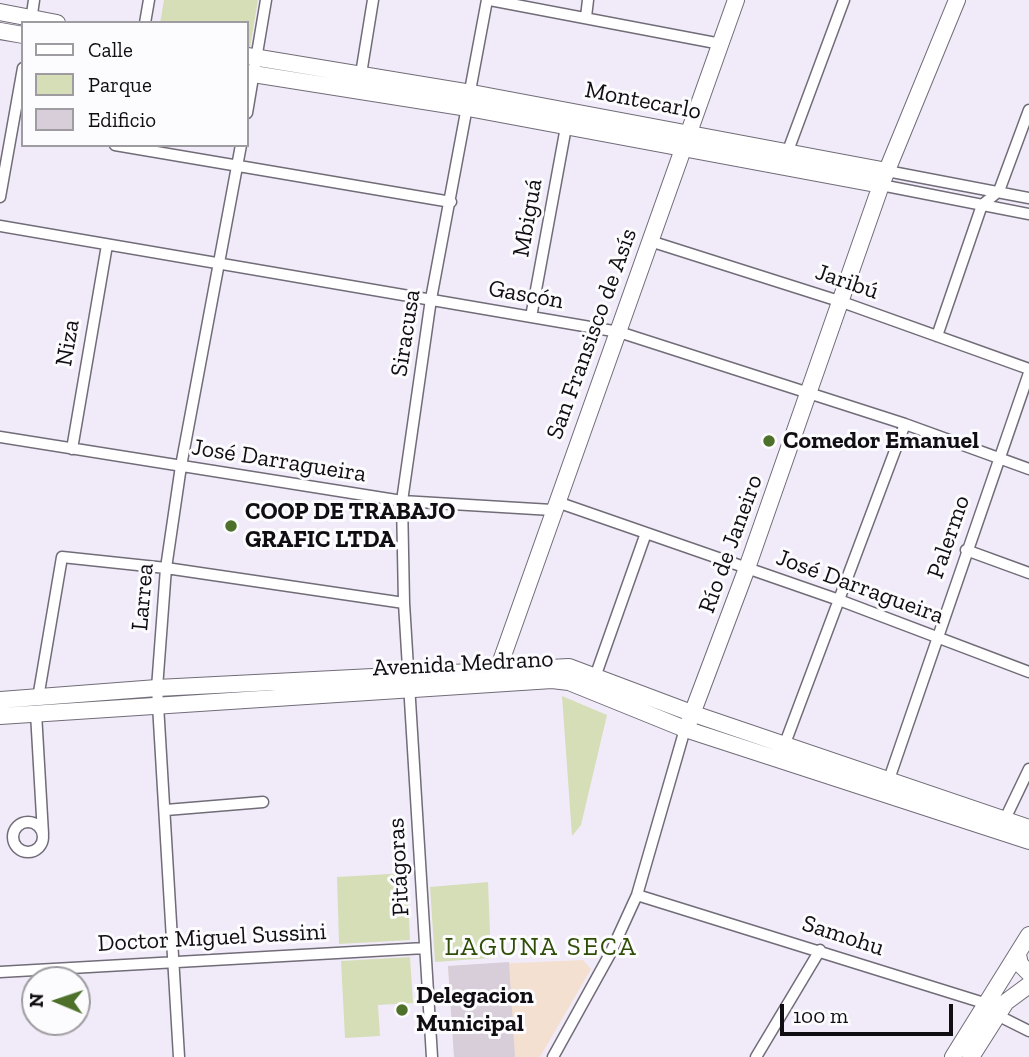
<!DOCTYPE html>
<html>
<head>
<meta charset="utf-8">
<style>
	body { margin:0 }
	#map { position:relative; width:1029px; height:1057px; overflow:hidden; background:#f1ebf9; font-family:"Zilla Slab",serif }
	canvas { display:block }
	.legend { position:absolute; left:21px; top:21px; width:228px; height:126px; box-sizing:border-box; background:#fcfbfe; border:2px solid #9e9ca0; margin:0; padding:9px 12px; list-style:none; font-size:21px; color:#100e12 }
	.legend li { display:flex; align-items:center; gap:14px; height:35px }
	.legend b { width:35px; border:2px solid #9e9ca0 }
	.north { position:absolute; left:21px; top:966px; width:70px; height:70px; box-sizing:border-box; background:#fcfbfe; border:2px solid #9e9ca0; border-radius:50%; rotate:272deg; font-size:19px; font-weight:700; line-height:28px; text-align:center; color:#100e12 }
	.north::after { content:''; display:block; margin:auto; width:24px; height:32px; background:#4d712a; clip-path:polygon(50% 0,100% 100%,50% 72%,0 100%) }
	.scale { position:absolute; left:780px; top:1004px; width:173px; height:32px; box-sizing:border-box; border:4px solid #100e12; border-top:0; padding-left:9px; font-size:21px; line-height:24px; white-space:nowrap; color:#100e12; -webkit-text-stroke:5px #fcfbfe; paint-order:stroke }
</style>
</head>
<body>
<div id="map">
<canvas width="1029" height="1057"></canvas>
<ul class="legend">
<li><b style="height:9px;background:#fff"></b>Calle</li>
<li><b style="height:19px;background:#d6deb8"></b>Parque</li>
<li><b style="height:19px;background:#d8ced9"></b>Edificio</li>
</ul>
<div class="north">N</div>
<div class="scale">100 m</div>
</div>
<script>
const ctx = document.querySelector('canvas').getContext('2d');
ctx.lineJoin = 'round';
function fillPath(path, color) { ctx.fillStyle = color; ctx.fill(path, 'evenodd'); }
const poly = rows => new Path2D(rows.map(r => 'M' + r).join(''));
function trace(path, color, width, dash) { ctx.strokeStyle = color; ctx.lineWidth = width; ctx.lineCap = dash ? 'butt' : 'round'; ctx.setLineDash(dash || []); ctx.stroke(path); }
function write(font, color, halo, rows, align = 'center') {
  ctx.font = font + ' "Zilla Slab",serif'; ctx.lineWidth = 6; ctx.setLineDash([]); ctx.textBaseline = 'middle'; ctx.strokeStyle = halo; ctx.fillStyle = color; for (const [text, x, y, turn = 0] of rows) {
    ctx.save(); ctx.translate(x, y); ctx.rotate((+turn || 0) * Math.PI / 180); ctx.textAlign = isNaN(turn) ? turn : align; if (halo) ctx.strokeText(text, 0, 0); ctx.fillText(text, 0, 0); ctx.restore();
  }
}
fillPath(poly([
	[583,960,591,969,540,1057,454,1057,448,966]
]), '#f4e0d1');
fillPath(poly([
	[164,0,258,0,250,48,247,48,247,23,160,23],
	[562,696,607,715,581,825,572,836],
	[407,873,410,940,339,944,337,877],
	[488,882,491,958,435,962,430,887],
	[410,957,413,1003,378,1005,380,1036,345,1038,341,961]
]), '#d6deb8');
fillPath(poly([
	[509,962,515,1057,454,1057,448,966]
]), '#d8ced9');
const street = poly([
	[490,0,721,44],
	[586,17,588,0],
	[31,21,34,0],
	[145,23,149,0],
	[360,80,373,0],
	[247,113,266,0],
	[115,145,451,202],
	[786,156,844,0],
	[887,171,1029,198],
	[881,185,1029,214],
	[0,197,23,68],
	[0,226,619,332,905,424,1029,469],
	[650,241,842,302,1029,369],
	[531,317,566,127],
	[937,336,982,205,999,191,1029,110],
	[0,437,402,501,552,510],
	[72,449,107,245],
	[557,502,839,600,1029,672],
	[966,550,1029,573],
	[595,677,646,533],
	[38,698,62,557,166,568,404,603],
	[36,713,43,834],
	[784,746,905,424],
	[887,785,1029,373],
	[166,810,263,802],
	[1005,819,1029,769],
	'13 837a15 15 0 1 1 30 0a15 15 0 1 1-30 0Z',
	[637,895,984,1003,997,1015,1029,1031],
	[0,972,425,948],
	[179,1057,157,688,166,568,181,466,241,145],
	[432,1057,404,603,402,501,431,299,487,0],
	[553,1057,610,954,637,895,685,729],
	[756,1057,820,950]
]);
const secondary = poly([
	[0,12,57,23],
	[0,31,23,35],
	[247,56,471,93,887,171],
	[247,73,468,108,881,185],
	[495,678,736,0],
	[0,700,157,688,569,667,694,714,1029,828],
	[0,716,552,680,569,682,685,729,1029,841],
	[689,722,747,568,881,185,957,0],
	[1018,955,1020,964,1029,973],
	[953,1057,1029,935],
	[971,1057,1006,1002,1029,985]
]);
trace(street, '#716c78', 13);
trace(secondary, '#716c78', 18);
trace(street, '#fff', 10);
trace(secondary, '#fff', 16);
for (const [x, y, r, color] of [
	[769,441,7,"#4d712a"],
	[231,526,7,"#4d712a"],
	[402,1010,7,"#4d712a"]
]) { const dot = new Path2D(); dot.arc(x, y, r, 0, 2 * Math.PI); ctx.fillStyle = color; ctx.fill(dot); trace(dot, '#fcfbfe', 2.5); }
write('24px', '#100e12', '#fcfbfe', [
	["Montecarlo",643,101,11],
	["Mbiguá",528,218,-80],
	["Jaribú",847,282,19],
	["Gascón",526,295,10],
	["Siracusa",406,333,-81],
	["San Fransisco de Asís",592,334,-70],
	["Niza",68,343,-80],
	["José Darragueira",279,461,9],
	["Palermo",949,537,-71],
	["Río de Janeiro",731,544,-70],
	["José Darragueira",860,587,20],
	["Larrea",143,597,-85],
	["Avenida Medrano",463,664,-3],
	["Pitágoras",399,867,-93],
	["Samohu",843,936,18],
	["Doctor Miguel Sussini",212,938,-3]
]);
write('bold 24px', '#100e12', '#fcfbfe', [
	["Comedor Emanuel",783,441],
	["COOP DE TRABAJO",245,512],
	["GRAFIC LTDA",245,540],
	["Delegacion",416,996],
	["Municipal",416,1024]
], 'left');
ctx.letterSpacing = '2px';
write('26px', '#2e4d07', '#fcfbfe', [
	["LAGUNA SECA",541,948]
]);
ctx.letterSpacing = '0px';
</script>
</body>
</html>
